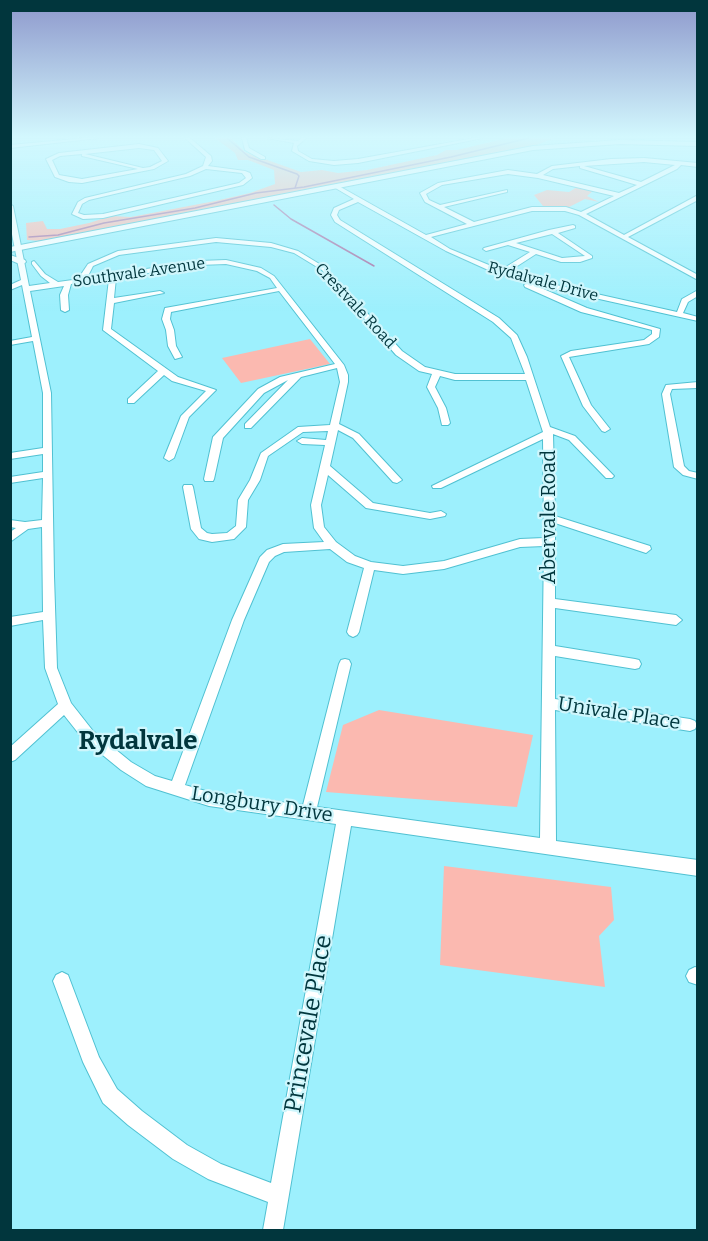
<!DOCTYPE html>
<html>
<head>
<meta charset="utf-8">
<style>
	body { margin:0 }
	#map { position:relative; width:708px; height:1241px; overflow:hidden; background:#9df0fd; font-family:Bitter,serif }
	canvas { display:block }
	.frame { position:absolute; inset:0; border:12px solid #01363d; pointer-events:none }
</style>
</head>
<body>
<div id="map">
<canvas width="708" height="1241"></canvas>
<div class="frame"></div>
</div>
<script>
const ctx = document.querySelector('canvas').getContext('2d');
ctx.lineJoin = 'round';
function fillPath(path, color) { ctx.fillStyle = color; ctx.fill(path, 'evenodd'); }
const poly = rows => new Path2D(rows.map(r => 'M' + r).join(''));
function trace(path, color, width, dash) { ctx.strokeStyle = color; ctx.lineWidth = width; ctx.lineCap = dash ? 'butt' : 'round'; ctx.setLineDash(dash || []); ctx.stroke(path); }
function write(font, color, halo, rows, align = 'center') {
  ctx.font = font + ' Bitter,serif'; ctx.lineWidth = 4.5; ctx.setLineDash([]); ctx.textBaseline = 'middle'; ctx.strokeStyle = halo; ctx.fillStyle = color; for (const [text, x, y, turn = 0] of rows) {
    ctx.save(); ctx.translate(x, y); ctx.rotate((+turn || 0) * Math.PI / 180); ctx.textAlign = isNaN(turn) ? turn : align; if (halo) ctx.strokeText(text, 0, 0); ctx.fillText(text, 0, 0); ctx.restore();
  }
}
fillPath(poly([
	[215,138,231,138,245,152,301,172,322,170,338,173,367,170,437,155,446,150,457,150,507,138,554,138,534,146,42,241,27,240,26,223,43,221,47,229,60,229,89,223,111,216,131,217,215,201,250,193,275,184,274,170,248,160,238,160,235,153],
	[577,187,593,191,587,196,599,202,585,199,567,208,543,206,534,195,547,190,569,192],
	[310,339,330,364,241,383,222,358],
	[379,710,533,735,517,807,326,792,343,725],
	[444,866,611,887,614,920,599,936,605,987,440,965]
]), '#fbb9b0');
trace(poly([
	[227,138,249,157,297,174,299,176,295,188],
	[274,205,291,219,374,266],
	[29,237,58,235,104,223,195,208,256,193,304,187,451,157,529,138]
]), '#a66da3', 1.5);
const minor = poly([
	[85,138,99,138,10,148,10,145,85,138],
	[185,138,190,138,211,156,212,161,208,166,245,171,250,173,252,178,243,185,103,218,83,219,72,214,78,202,85,198,186,174,203,166,206,157,185,138],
	[206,169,242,173,246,178,239,183,103,214,84,215,78,213,82,204,89,200,190,176,206,169],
	[242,138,246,138,249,148,265,157,265,159,261,159,245,150,242,138],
	[267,138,298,141,301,138,306,138,297,146,298,151,312,159,334,161,358,159,474,138,483,138,358,163,334,165,309,161,292,151,294,143,267,138],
	[139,144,158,148,168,161,154,169,82,183,69,182,55,177,46,159,59,153,139,144],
	[139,148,154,150,162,161,150,167,143,168,85,154,139,148],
	[82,154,82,156,138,169,82,179,59,175,52,160,60,156,82,154],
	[644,158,698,163,698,167,681,165,677,169,586,214,624,235,698,195,698,200,628,237,698,275,698,280,579,215,565,211,532,211,431,237,450,249,501,270,530,252,508,245,486,251,483,249,484,248,549,230,573,225,575,226,575,228,558,233,592,256,592,258,580,262,561,262,536,254,508,272,525,278,677,312,682,299,698,290,698,296,688,302,683,313,698,317,698,321,532,284,587,308,660,329,659,337,649,344,569,357,591,405,610,429,605,432,602,431,583,406,561,356,571,351,644,340,652,334,652,330,581,312,525,287,524,285,527,283,486,269,446,251,358,202,339,210,337,215,340,220,499,318,517,335,527,357,550,427,575,436,614,476,612,478,606,478,569,440,553,434,555,516,650,546,651,549,646,553,555,523,555,599,676,615,682,620,676,625,555,608,555,646,635,659,639,660,641,664,639,668,635,669,555,656,555,699,690,719,695,721,697,725,695,729,690,731,555,710,556,841,698,860,698,876,351,826,283,1230,263,1230,268,1202,208,1179,173,1159,128,1125,103,1103,83,1062,53,981,56,975,62,972,68,975,99,1057,117,1089,142,1111,187,1145,221,1164,271,1183,336,824,209,806,146,786,121,770,83,739,64,715,15,760,10,762,10,747,58,704,45,668,43,620,10,626,10,617,43,612,42,527,28,529,10,542,10,532,16,528,10,527,10,520,25,522,42,520,43,478,10,483,10,477,43,472,43,454,10,459,10,453,43,448,43,393,33,341,10,345,10,341,32,337,22,285,10,290,10,285,21,280,10,224,10,204,13,206,29,286,50,283,41,276,32,264,32,262,34,261,45,274,58,282,80,279,80,276,88,264,118,251,216,238,271,243,298,251,326,268,402,351,425,367,455,374,525,374,511,338,493,322,335,222,331,215,334,208,354,199,332,186,337,185,426,235,467,224,425,202,420,193,438,183,508,170,537,174,552,166,611,159,644,158],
	[644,162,675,165,641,182,584,166,644,162],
	[580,166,580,168,637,185,619,193,543,175,553,169,580,166],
	[508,174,538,178,614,196,581,212,566,207,532,207,474,222,444,207,507,192,507,190,440,205,429,200,426,194,442,185,508,174],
	[552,234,585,256,562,258,516,243,552,234],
	[216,242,271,247,294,253,322,270,396,355,419,371,432,374,427,387,438,408,442,425,448,425,450,423,446,408,435,387,440,376,455,380,526,380,543,432,432,486,433,488,441,488,543,439,544,538,520,539,444,561,403,566,371,562,355,556,336,542,324,527,321,505,328,475,366,508,430,519,445,516,446,514,441,511,430,513,373,503,330,466,338,430,353,438,393,482,397,483,402,480,359,434,339,424,348,382,348,375,344,365,274,276,261,268,226,260,199,261,87,278,93,266,119,255,216,242],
	[226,264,257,271,270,278,277,288,165,308,162,319,166,330,168,346,175,359,182,357,176,346,174,330,170,319,171,312,279,291,335,364,280,377,258,389,213,437,204,479,205,481,213,481,214,479,223,438,264,393,288,380,245,424,245,428,251,428,301,377,337,368,340,382,330,425,298,427,261,453,250,480,238,500,236,526,227,533,212,534,207,533,201,528,193,487,192,485,184,485,183,487,191,529,199,539,212,542,234,539,246,527,248,500,260,480,268,456,303,432,328,431,326,440,302,438,297,441,302,444,325,445,311,505,314,528,324,542,283,544,267,550,260,557,232,620,172,781,155,776,131,762,93,731,71,703,57,668,54,576,51,393,30,291,64,286,60,295,61,310,65,312,69,310,68,295,71,284,109,279,103,330,158,371,128,399,128,403,134,403,164,375,172,381,206,391,181,416,164,458,169,461,174,458,189,417,216,390,178,377,111,329,114,303,164,293,160,291,114,298,116,278,199,265,226,264],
	[544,546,540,838,317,807,351,664,349,660,345,659,341,660,339,664,303,805,209,792,185,785,244,620,269,562,275,556,284,552,330,549,347,562,364,568,347,632,349,635,353,637,357,635,359,632,374,570,403,574,444,569,520,547,544,546],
	[698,382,698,388,672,389,670,394,684,466,689,471,698,473,698,479,683,475,674,467,662,394,666,385,698,382],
	[695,967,698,968,698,985,689,982,686,976,689,970,695,967]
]);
const major = poly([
	[620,140,698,142,698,146,620,144,533,150,10,252,10,247,533,146,620,140],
	[10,255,25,260,26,262,22,265,10,260,10,255]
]);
trace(minor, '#50c1d2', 2);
trace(major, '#50c1d2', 2);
fillPath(minor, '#fff');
fillPath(major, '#fff');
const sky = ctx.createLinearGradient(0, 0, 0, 311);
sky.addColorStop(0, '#8d98cc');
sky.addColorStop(0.44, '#d3f8fe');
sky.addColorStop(1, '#d3f8fe00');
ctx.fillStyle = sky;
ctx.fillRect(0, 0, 708, 311);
write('16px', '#01363d', '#cff6fc', [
	["Southvale Avenue",139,273,-8],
	["Rydalvale Drive",543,282,15],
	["Crestvale Road",355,306,47]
]);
write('20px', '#01363d', '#cff6fc', [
	["Abervale Road",549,517,-90],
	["Univale Place",619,714,9],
	["Longbury Drive",262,805,9]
]);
write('24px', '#01363d', '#cff6fc', [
	["Princevale Place",309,1024,-80]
]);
write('bold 26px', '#01363d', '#cff6fc', [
	["Rydalvale",138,742]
]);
</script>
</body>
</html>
